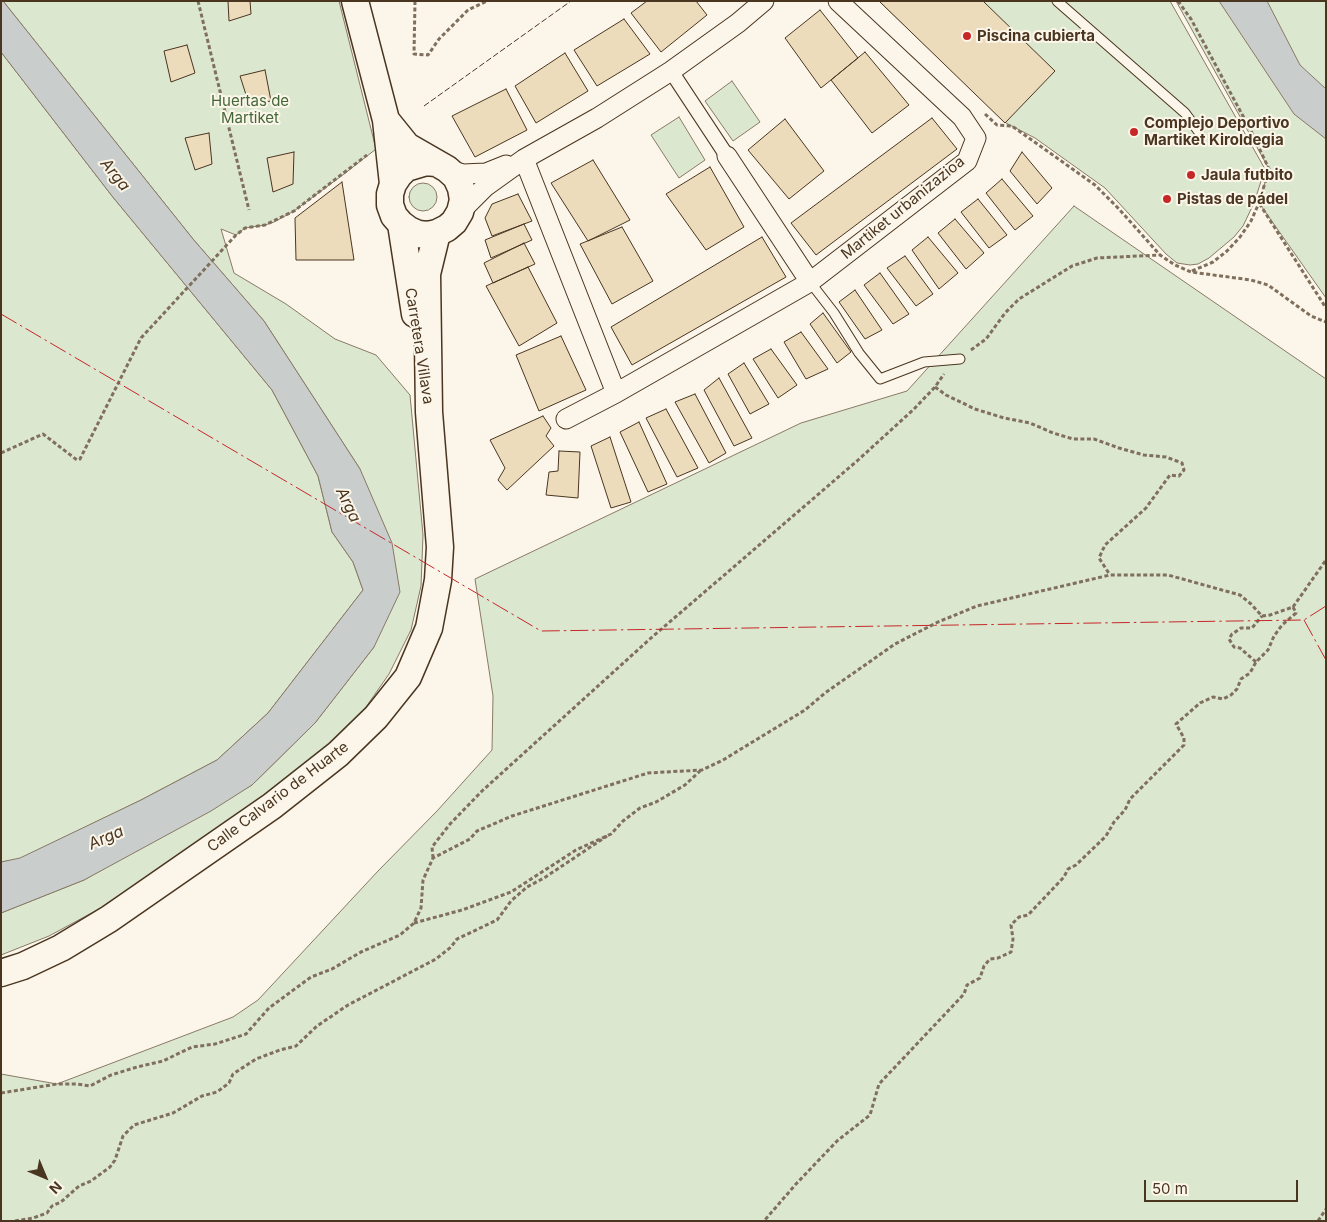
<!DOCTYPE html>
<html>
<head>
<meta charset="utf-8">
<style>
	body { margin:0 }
	#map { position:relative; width:1327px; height:1222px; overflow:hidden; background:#fbf6e9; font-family:Inter,sans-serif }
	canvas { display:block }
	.frame { position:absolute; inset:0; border:2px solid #4a3520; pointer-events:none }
	.north { position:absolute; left:20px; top:1152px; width:50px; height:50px; -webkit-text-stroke:4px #fbf6e9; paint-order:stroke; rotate:135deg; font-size:14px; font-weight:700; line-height:20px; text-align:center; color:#4a3520 }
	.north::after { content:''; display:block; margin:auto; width:18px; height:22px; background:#4a3520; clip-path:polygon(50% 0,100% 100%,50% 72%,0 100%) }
	.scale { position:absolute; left:1144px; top:1180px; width:154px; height:22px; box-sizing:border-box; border:2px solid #4a3520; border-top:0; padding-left:6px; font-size:15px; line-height:18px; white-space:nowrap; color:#4a3520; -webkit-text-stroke:4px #fbf6e9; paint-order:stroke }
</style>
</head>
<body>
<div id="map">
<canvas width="1327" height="1222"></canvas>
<div class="frame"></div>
<div class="north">N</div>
<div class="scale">50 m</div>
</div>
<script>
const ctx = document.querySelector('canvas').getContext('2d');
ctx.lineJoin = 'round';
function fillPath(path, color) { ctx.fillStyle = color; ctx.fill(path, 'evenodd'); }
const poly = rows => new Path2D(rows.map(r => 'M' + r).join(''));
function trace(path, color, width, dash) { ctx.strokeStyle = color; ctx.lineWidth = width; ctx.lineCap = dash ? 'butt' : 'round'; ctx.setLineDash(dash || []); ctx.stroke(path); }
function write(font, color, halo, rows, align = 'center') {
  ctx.font = font + ' Inter,sans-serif'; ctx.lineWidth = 4; ctx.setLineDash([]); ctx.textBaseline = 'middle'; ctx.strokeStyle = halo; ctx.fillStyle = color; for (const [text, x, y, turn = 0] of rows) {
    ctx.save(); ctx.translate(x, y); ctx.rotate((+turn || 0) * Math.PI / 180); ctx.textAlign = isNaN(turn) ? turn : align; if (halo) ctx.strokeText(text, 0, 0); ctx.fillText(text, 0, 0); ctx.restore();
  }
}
const green = poly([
	[3,1,339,1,376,149,344,174,294,211,274,222,265,225,245,228,236,235,221,229,234,273,286,304,335,339,376,355,410,395,423,535,421,586,411,630,389,674,359,717,331,744,285,784,99,909,49,936,1,955,1,913,84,880,252,785,315,723,374,647,360,469,264,321,193,239,3,1],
	[879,1,1170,1,1265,169,1254,203,1243,226,1234,237,1209,258,1198,264,1190,265,1177,263,1166,254,1105,188,1035,138,1006,123,879,1],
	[1176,1,1326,1,1326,298,1259,203,1269,169,1176,1],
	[1,52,112,196,272,390,318,476,332,532,353,562,363,590,268,713,217,760,141,800,20,859,1,862,1,52],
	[732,81,760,122,733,141,705,101,732,81],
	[679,117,705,160,679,178,651,135,679,117],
	'409 197a14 14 0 1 1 28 0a14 14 0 1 1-28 0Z',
	[1074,206,1326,379,1326,1221,1,1221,1,1074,57,1084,233,1017,258,1000,378,871,437,811,492,750,493,696,475,579,801,423,907,391,1074,206]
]);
fillPath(green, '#dce7d0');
trace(green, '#887966', 1);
const water = poly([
	[1,1,3,1,193,239,264,321,360,469,392,543,400,592,374,647,315,723,252,785,211,811,84,880,1,913,1,862,20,858,141,800,217,760,268,713,363,590,353,562,332,532,318,476,272,390,112,196,1,52,1,1],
	[1219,1,1267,1,1300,65,1326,89,1326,139,1294,114,1219,1]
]);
fillPath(water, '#c9cecd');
trace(water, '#887966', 1);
const building = poly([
	[228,1,250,1,251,14,229,21,228,1],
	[647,1,696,1,707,15,661,52,631,13,647,1],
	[879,1,983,1,1055,71,1005,123,879,1],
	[820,10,858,58,821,88,785,38,820,10],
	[624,19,650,54,597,86,574,50,624,19],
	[187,45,195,73,171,82,164,51,187,45],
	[865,52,909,105,872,133,831,80,865,52],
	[565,53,588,91,536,123,515,86,565,53],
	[265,70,271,101,249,104,240,76,265,70],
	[506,89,527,130,475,157,452,116,506,89],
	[932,118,957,149,816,255,791,223,932,118],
	[785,119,824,171,789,199,748,150,785,119],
	[209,133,212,164,195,170,185,138,209,133],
	[294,152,293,184,273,192,267,158,294,152],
	[1022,152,1052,188,1037,204,1010,171,1022,152],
	[593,160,630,220,588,241,551,183,593,160],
	[710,167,744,227,706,250,666,194,710,167],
	[1002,179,1033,216,1015,230,986,193,1002,179],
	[342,182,354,260,296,260,295,218,342,182],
	[518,194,532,221,492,236,485,218,492,204,518,194],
	[978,199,1007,235,989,248,961,212,978,199],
	[955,219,984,253,966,269,938,233,955,219],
	[524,224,532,240,491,258,485,240,524,224],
	[622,227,653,281,612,304,580,244,622,227],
	[762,237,786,277,632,365,611,327,762,237],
	[928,237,958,273,939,289,912,250,928,237],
	[524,243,535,264,493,283,484,263,524,243],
	[905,256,933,294,916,306,887,268,905,256],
	[528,267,557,323,519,346,486,286,528,267],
	[880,273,909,314,893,324,864,285,880,273],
	[855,290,882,330,865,339,839,302,855,290],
	[823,313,851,352,837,363,810,324,823,313],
	[801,332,828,369,806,379,784,342,801,332],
	[561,336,586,390,539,411,516,355,561,336],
	[771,349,797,385,778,398,753,359,771,349],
	[744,363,769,404,750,414,728,374,744,363],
	[719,378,752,438,734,446,704,390,719,378],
	[695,394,726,453,709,463,675,402,695,394],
	[666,409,698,468,677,477,646,418,666,409],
	[543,416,551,428,546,436,554,446,507,490,498,480,505,468,490,440,543,416],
	[639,422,667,484,648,492,620,432,639,422],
	[610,437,631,502,611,508,591,446,610,437],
	[559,451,580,452,578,498,546,495,549,472,558,471,559,451]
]);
fillPath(building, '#ecdcbc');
trace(building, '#4a3520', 1);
const service = poly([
	[1057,1,1185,113,1199,132],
	[810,282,834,313,859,353,880,379,924,362,960,359]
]);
const pedestrian = poly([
	[671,71,727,156]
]);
const minor = poly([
	[727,156,810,282],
	[524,159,616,393],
	[447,169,463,174,486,173,506,165],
	[460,212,485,187,524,159,597,118,671,71,738,23,764,1],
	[566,419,616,393,810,282,967,161,976,138,962,117,838,1]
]);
const secondary = poly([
	[355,1,386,120,393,184],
	[386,120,407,146,447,169,456,177,461,188,463,200,460,212,454,222,447,228,437,233,428,235,418,234,409,230,401,224,394,216,390,205,390,194,393,184,399,175,406,168,426,162,436,163],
	[401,224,415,314],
	[1,973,23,966,61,948,109,919,272,806,338,754,376,717,408,677,429,628,438,580,440,547,429,412,427,274,437,233]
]);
trace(service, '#4a3520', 11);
trace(pedestrian, '#4a3520', 16);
trace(minor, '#4a3520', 21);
trace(secondary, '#4a3520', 29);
trace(poly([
	[198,1,249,210],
	[415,1,414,54,428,55,439,39,468,10,487,1],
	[1178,1,1191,19,1252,133,1269,169,1259,203,1326,308],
	[985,114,997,125,1012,126,1095,185,1119,209,1160,255,1175,265,1191,272,1251,280,1268,285,1311,316,1326,322],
	[1192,271,1213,262,1227,251,1240,237,1251,221,1259,203],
	[971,350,986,339,1005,313,1019,299,1072,266,1097,258,1160,255],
	[935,387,946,395,975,409,1004,418,1030,423,1053,433,1073,439,1094,439,1119,448,1144,455,1166,457,1182,463,1184,470,1179,476,1170,475,1146,508,1105,545,1099,558,1110,575],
	[1,453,43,434,77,460,80,459,141,338,236,235,245,228,265,225,294,211,367,155],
	[1293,607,1326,560],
	[1256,662,1240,648,1234,647,1229,639,1232,634,1241,628,1252,628,1262,616],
	[433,858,432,847,450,824,482,791,651,638,857,461,914,409,935,387,944,374],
	[414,923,462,910,511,892,576,850,611,834,623,821,640,808,656,802,685,785,701,770],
	[1,1093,57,1084,77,1084,90,1086,111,1075,137,1067,163,1061,192,1047,215,1044,246,1034,269,1008,311,977,332,969,361,952,400,935,414,923,421,908,423,880,433,858,470,839,477,831,512,816,648,773,702,770,723,760,805,710,825,693,895,644,938,622,977,606,1110,575,1168,575,1240,595,1251,604,1262,616,1270,615,1293,607,1296,613,1282,625,1274,636,1268,650,1256,662,1250,673,1241,679,1237,689,1231,695,1223,699,1213,697,1200,703,1176,724,1184,738,1184,745,1130,799,1125,810,1114,822,1106,836,1076,865,1068,869,1064,877,1028,915,1019,917,1011,925,1013,939,1011,952,998,958,990,959,984,966,980,978,967,985,964,994,879,1084,870,1115,837,1141,796,1184,764,1221],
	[15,1221,33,1218,47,1213,52,1206,61,1202,79,1186,91,1181,110,1167,115,1160,123,1136,134,1125,173,1113,202,1096,217,1092,229,1083,233,1074,256,1059,280,1050,296,1046,317,1026,348,1005,436,959,451,947,457,939,497,920,511,901,527,887,544,878,607,836],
	[1318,1221,1326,1209]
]), '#7f6f5c', 3, [4, 2.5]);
trace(service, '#fbf6e9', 9);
trace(pedestrian, '#fbf6e9', 14);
trace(minor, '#fbf6e9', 19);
trace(secondary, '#fbf6e9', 26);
trace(poly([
	[424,106,571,1]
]), '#4a3520', 1, [6, 2.5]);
trace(poly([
	[1,314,541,631,1304,620,1326,606],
	[1304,620,1326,660]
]), '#c62828', 1, [18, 4, 2.5, 4]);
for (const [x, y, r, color] of [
	[967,36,5,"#c62828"],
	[1134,132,5,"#c62828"],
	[1191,175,5,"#c62828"],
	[1167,199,5,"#c62828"]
]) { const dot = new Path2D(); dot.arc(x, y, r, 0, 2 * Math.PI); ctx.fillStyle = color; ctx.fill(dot); trace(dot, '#fbf6e9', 2); }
write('bold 15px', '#4a3520', '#fbf6e9', [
	["Piscina cubierta",977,36],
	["Complejo Deportivo",1144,123],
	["Martiket Kiroldegia",1144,140],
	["Jaula futbito",1201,175],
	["Pistas de pádel",1177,199]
], 'left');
write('15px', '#436837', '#fbf6e9', [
	["Huertas de",250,101],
	["Martiket",250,118]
]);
write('15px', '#4a3520', '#fbf6e9', [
	["Martiket urbanizazioa",903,208,-39],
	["Carretera Villava",419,346,81],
	["Calle Calvario de Huarte",278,797,-37]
]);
write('italic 16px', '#4a3520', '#fbf6e9', [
	["Arga",115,175,51],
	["Arga",348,505,64],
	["Arga",106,838,-24]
]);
</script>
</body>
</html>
